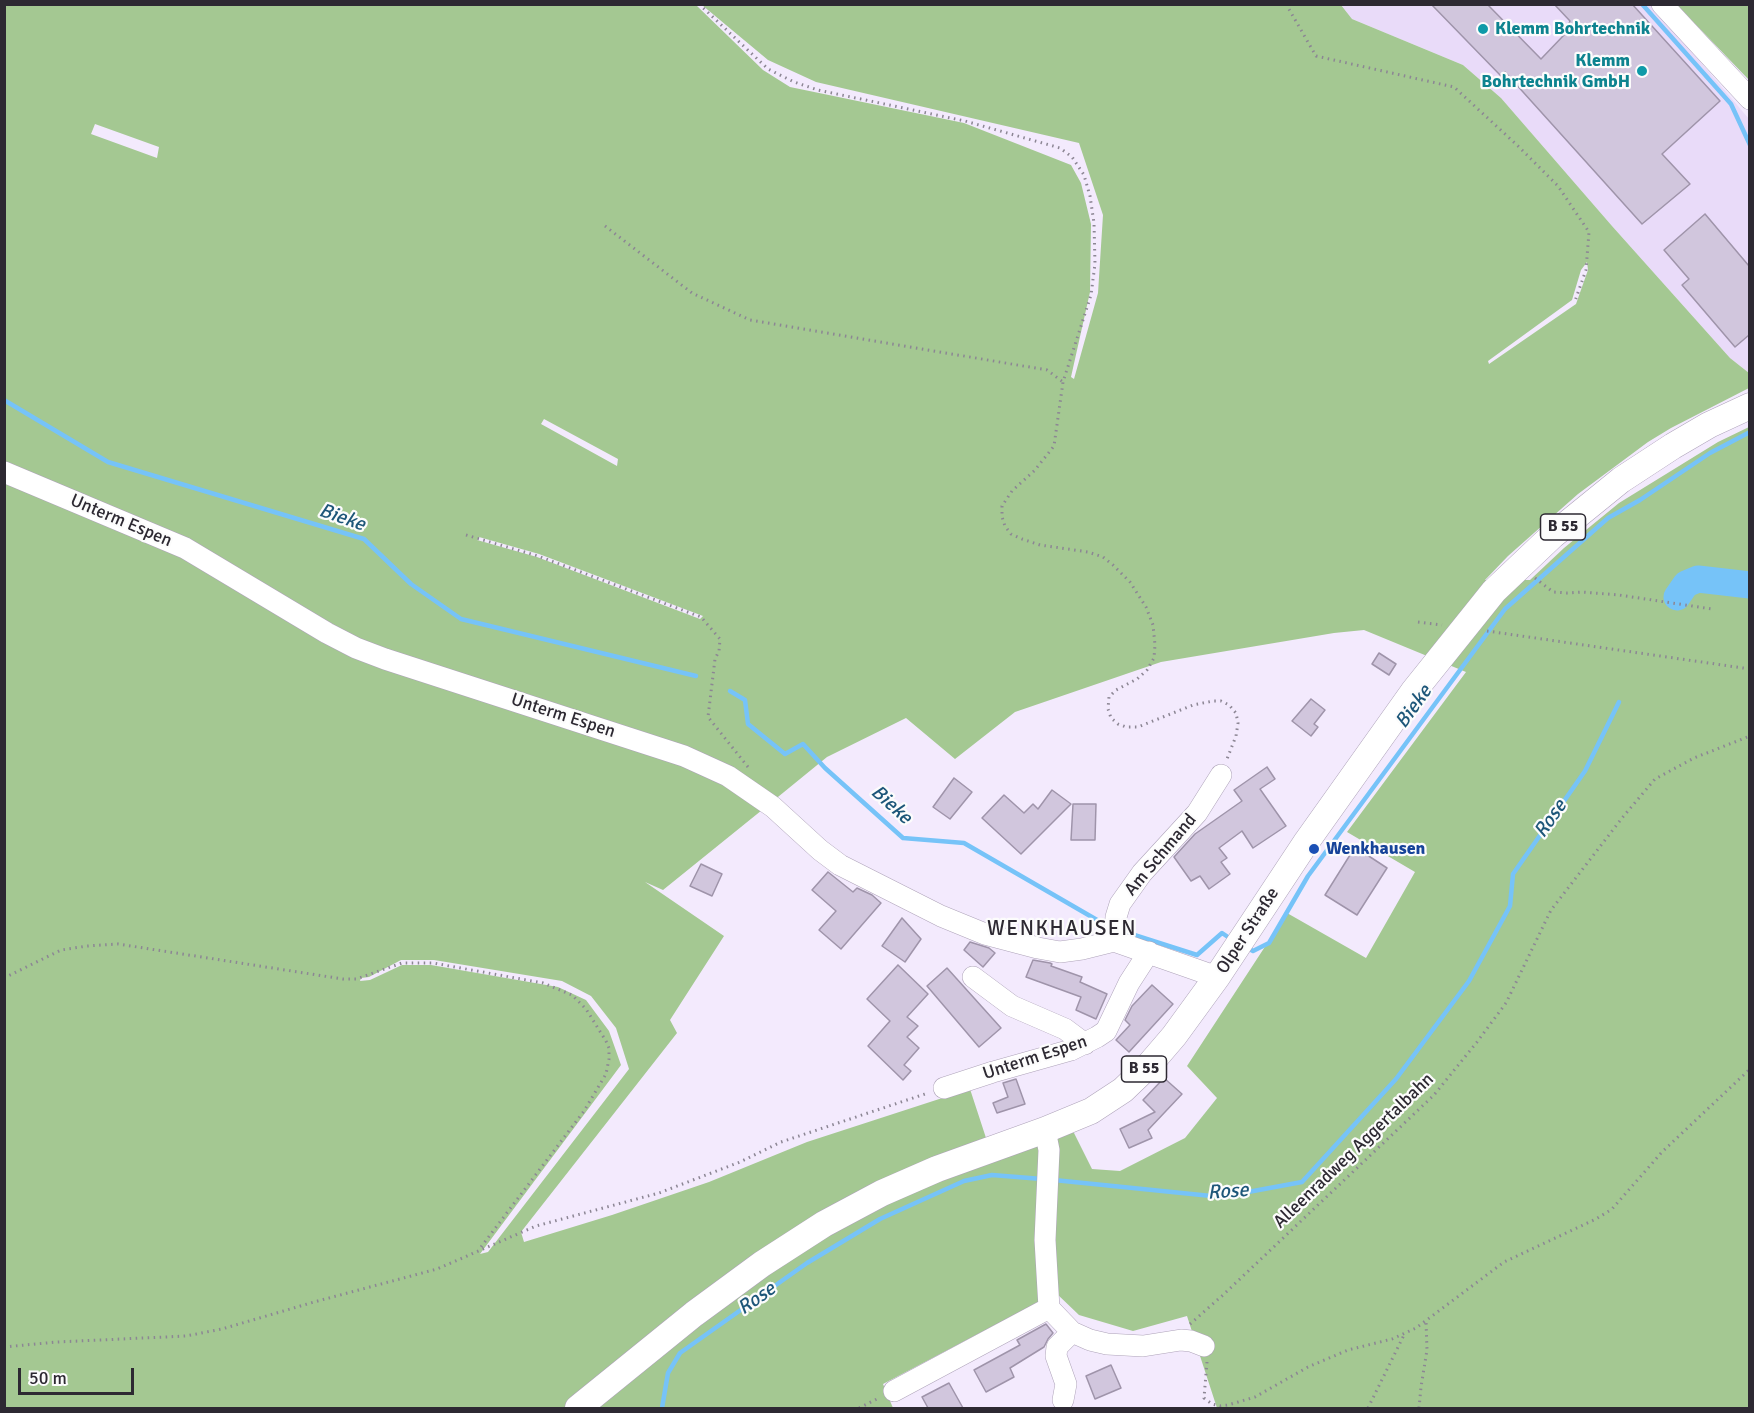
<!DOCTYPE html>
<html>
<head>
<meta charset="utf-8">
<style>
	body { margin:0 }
	#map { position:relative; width:1754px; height:1413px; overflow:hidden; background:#f3eafd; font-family:Signika,sans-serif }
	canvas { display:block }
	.frame { position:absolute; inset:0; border:6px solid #2d2932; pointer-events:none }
	.scale { position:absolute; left:18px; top:1368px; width:116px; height:27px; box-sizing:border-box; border:3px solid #2d2932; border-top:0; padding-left:8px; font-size:18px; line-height:21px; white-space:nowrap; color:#2d2932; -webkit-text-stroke:4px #fcfcfc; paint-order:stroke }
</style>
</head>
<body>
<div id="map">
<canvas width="1754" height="1413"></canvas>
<div class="frame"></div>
<div class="scale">50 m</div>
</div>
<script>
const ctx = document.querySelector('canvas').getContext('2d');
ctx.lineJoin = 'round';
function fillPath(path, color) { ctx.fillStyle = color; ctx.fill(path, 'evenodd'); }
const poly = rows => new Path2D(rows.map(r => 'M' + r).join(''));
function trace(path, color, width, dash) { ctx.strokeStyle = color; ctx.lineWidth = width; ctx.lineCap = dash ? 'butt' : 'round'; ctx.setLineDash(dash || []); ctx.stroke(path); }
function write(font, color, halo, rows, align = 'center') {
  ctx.font = font + ' Signika,sans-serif'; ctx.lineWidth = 4.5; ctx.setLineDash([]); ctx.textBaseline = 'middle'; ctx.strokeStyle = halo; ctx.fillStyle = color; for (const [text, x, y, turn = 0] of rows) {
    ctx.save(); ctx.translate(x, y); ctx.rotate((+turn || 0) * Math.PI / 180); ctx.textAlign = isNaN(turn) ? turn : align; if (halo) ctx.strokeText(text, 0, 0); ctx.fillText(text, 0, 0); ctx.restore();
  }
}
fillPath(poly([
	[1341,5,1652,5,1749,119,1749,373,1730,358,1612,226,1501,98,1463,65,1352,19]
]), '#e9dbf9');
fillPath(poly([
	[5,5,696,5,763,70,790,87,964,123,1071,165,1081,183,1091,224,1090,292,1071,377,1074,379,1098,293,1103,215,1079,143,816,82,768,60,702,5,1341,5,1352,19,1463,65,1501,98,1612,226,1730,358,1749,373,1749,388,1671,428,1648,442,1578,494,1508,556,1485,580,1530,580,1564,548,1619,503,1718,442,1749,427,1749,1408,1217,1408,1187,1316,1133,1331,1079,1315,1056,1293,883,1384,893,1408,5,1408,4,478,181,551,322,637,382,664,470,690,734,781,767,806,663,890,645,882,724,936,670,1020,677,1033,521,1232,524,1242,612,1215,709,1182,807,1142,970,1089,987,1141,1063,1111,1092,1169,1120,1171,1185,1138,1217,1098,1187,1066,1287,913,1366,958,1415,872,1347,832,1466,672,1364,630,1334,633,1161,662,1015,712,955,759,906,718,827,757,773,801,742,775,728,767,474,683,388,657,331,630,188,546,5,469],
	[95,124,159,147,157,158,91,134],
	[1587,262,1588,270,1576,304,1489,364,1488,361,1572,300,1581,270],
	[544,419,618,459,617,466,541,424],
	[479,537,539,554,703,616,700,619,537,557,477,540],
	[401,960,434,960,562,981,591,996,616,1028,629,1069,488,1252,480,1254,621,1065,609,1031,586,1000,558,987,431,965,402,965,370,980,360,981,361,978,369,977],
	[1677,5,1749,5,1749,80]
]), '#a4c892');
trace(poly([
	[1642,4,1731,104,1750,145],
	[4,400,108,462,364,539,411,584,461,619,696,676],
	[730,691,745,700,748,724,785,754,803,744,825,768,903,838,964,843,1104,924],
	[1128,933,1197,955,1222,933,1231,939],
	[1246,947,1253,951,1269,943,1308,876,1505,609,1608,518,1640,500,1710,453,1750,432],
	[1054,1180,1221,1197,1302,1182,1396,1079,1469,981,1510,906,1513,874,1585,771,1619,702],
	[662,1408,668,1373,680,1353,807,1263,880,1219,964,1181,992,1175,1042,1179]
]), '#76c3f8', 4.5);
trace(poly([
	[1677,597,1686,584,1698,579,1750,585]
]), '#76c3f8', 27);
const building = poly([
	[1431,4,1487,4,1541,59,1564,35,1570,21,1554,4,1632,4,1720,101,1662,154,1690,184,1642,224,1505,72,1501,76,1431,4],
	[1705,214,1749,266,1749,335,1735,347,1682,285,1689,279,1664,250,1705,214],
	[1379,653,1396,664,1389,675,1372,664,1379,653],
	[1311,699,1325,710,1314,724,1318,727,1311,736,1292,721,1311,699],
	[1267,767,1275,779,1260,789,1286,826,1253,848,1242,831,1219,848,1227,858,1221,862,1230,874,1209,889,1200,876,1191,881,1174,857,1195,834,1242,801,1234,790,1267,767],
	[954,778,972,792,950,819,933,807,954,778],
	[1052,790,1071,804,1021,854,982,818,1004,795,1024,813,1033,804,1038,809,1052,790],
	[1073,804,1096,804,1095,840,1071,840,1073,804],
	[1355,847,1387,868,1357,915,1325,895,1355,847],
	[701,864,722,874,712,896,690,886,701,864],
	[828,872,853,892,857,888,872,895,881,903,841,949,819,930,836,911,812,890,828,872],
	[902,918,921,939,905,962,882,946,902,918],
	[970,942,989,948,995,953,983,967,964,950,970,942],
	[1033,960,1050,963,1052,964,1051,966,1082,977,1080,982,1107,994,1096,1019,1076,1010,1081,997,1026,977,1033,960],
	[898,965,928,994,907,1017,918,1026,907,1037,919,1048,904,1065,911,1071,903,1080,868,1046,890,1021,867,999,898,965],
	[947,968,1001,1028,979,1047,927,986,947,968],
	[1152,985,1173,1004,1129,1052,1116,1040,1130,1025,1125,1020,1132,1006,1152,985],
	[1164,1078,1182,1094,1148,1130,1152,1138,1129,1148,1120,1129,1155,1112,1143,1100,1164,1078],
	[1016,1079,1025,1104,997,1113,993,1103,1008,1097,1003,1083,1016,1079],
	[1046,1324,1053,1333,1048,1339,1044,1347,1010,1368,1014,1377,986,1392,974,1370,1020,1345,1017,1340,1046,1324],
	[1111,1365,1121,1388,1095,1399,1086,1376,1111,1365],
	[949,1383,963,1408,928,1408,922,1397,949,1383]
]);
fillPath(building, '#d1c6dd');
trace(building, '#9f94aa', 1.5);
const minor = poly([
	[1662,4,1750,99],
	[4,472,185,548,327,633,356,648,385,659,684,756,728,776,773,807,820,850,840,865,941,916,985,934,1038,948,1060,952,1082,949,1114,941,1217,977],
	[1114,941,1116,917,1120,904,1142,873,1197,813,1221,775],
	[973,977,1012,1006,1065,1029,1085,1044],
	[944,1088,993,1072,1071,1050,1097,1037,1106,1031,1129,983,1149,952],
	[1045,1130,1049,1150,1045,1240,1049,1308,1072,1332,1090,1340,1107,1344,1143,1346,1181,1340,1191,1341,1204,1346],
	[894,1391,1049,1308],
	[1063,1400,1066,1384,1056,1356,1057,1347,1072,1332]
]);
const major = poly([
	[578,1408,694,1314,762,1264,824,1224,882,1193,937,1169,1045,1130,1091,1111,1123,1090,1150,1064,1174,1036,1217,977,1307,841,1413,692,1494,591,1552,536,1621,480,1673,446,1709,425,1750,406]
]);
trace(minor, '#aea3b9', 22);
trace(major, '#aea3b9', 27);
trace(poly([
	[699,4,768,69,794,82,818,90,965,121,1060,148,1072,157,1084,175,1090,196,1094,223,1095,264,1091,295,1063,382,1054,446,1035,470,1012,491,1002,506,1002,517,1005,526,1011,534,1022,539,1040,545,1088,552,1103,557,1113,565,1130,582,1146,607,1153,625,1155,645,1154,658,1147,670,1137,679,1116,690,1109,697,1108,709,1111,718,1118,724,1126,727,1138,727,1193,705,1213,701,1221,701,1229,705,1236,713,1238,723,1236,736,1227,759],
	[1286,4,1316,56,1454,87,1518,146,1558,186,1589,232,1586,270,1575,301],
	[605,226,692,293,750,320,1047,370,1063,382],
	[466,535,538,556,701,617,720,639,719,651,715,659,708,717,748,767],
	[1535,578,1553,592,1567,593,1582,592,1619,595,1712,609],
	[1418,622,1442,625],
	[1487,631,1750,669],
	[4,978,61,950,87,946,118,944,343,979,356,979,402,963,433,963,543,983,572,995,586,1009,606,1041,609,1048,609,1059,606,1074,584,1111,481,1247],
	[1190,1324,1223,1295,1434,1095,1477,1042,1506,1003,1551,910,1622,818,1655,779,1694,758,1750,736],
	[4,1347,57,1342,186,1336,222,1329,314,1302,437,1269,536,1226,659,1193,740,1162,781,1142,928,1093],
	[1207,1362,1204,1398,1212,1404,1220,1406,1228,1405,1255,1397,1308,1367,1348,1350,1392,1339,1416,1328,1504,1262,1596,1219,1612,1209,1662,1152,1750,1069],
	[859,1408,879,1398],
	[1368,1408,1404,1335],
	[1419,1408,1421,1387,1427,1350,1426,1321]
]), '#8c8694', 3, [1.5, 4.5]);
trace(minor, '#fff', 21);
trace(major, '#fff', 26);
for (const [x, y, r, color] of [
	[1483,29,6,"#0f9aa8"],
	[1642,71,6,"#0f9aa8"],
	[1314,849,6,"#1a4fb4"]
]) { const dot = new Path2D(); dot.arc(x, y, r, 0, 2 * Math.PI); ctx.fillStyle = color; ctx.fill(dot); trace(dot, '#fcfcfc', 2); }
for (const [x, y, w] of [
	[1563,527,45],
	[1144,1069,45]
]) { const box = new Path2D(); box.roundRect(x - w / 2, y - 13, w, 26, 4.5); ctx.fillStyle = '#fcfcfc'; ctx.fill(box); trace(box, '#2d2932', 1.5); }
write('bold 16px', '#2d2932', null, [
	["B 55",1563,527],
	["B 55",1144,1069]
]);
write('bold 18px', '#0d838f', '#fcfcfc', [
	["Klemm Bohrtechnik",1495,29],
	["Klemm",1630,61,"right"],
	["Bohrtechnik GmbH",1630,82,"right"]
], 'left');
write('18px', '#2d2932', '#fcfcfc', [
	["Unterm Espen",121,521,23],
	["Unterm Espen",563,716,18],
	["Am Schmand",1161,855,-50],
	["Olper Straße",1248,931,-57],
	["Unterm Espen",1035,1058,-18],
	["Alleenradweg Aggertalbahn",1354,1151,-44]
]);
write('bold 18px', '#164399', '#fcfcfc', [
	["Wenkhausen",1326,849]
], 'left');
write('italic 20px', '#1d5679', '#fcfcfc', [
	["Bieke",342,518,19],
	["Bieke",1414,707,-54],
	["Bieke",891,805,42],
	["Rose",1551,819,-55],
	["Rose",1228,1192,-4],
	["Rose",757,1299,-35]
]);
ctx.letterSpacing = '1.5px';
write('21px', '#2d2932', '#fcfcfc', [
	["WENKHAUSEN",1062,929]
]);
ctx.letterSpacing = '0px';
</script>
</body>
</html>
